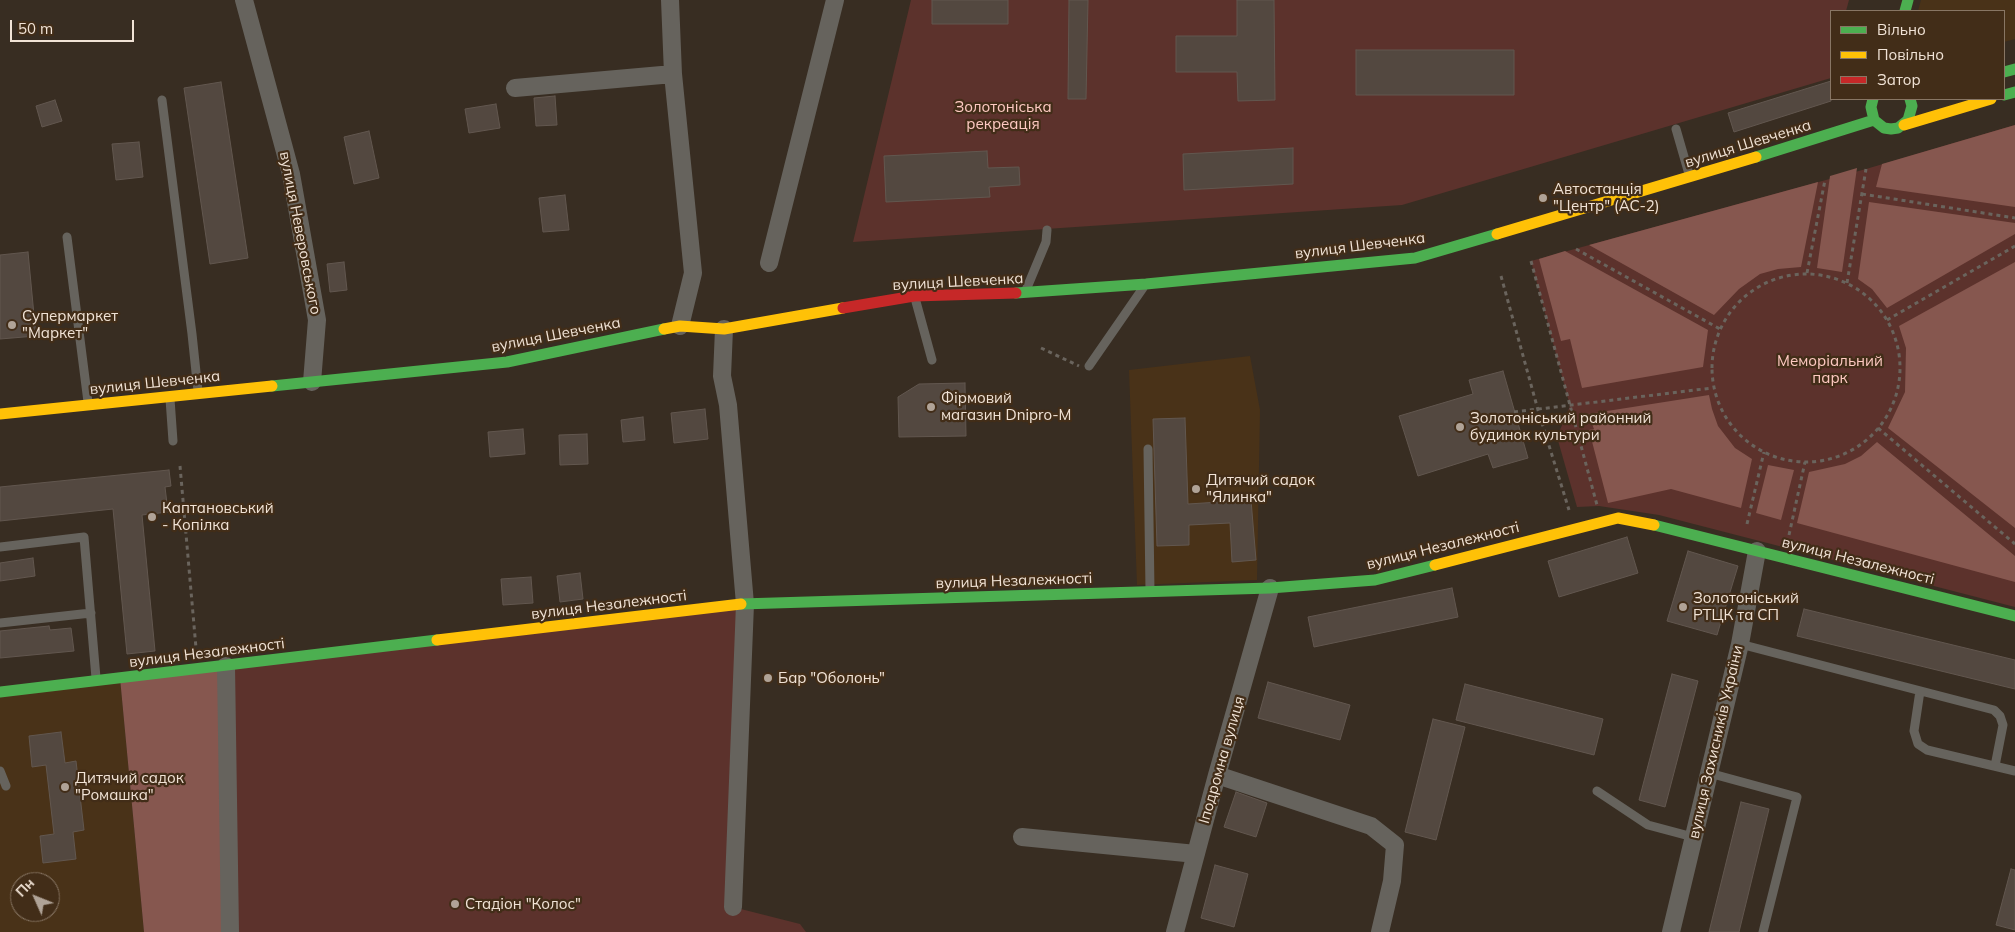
<!DOCTYPE html>
<html>
<head>
<meta charset="utf-8">
<style>
	body { margin:0 }
	#map { position:relative; width:2015px; height:932px; overflow:hidden; background:#382d22; font-family:Mulish,sans-serif }
	canvas { display:block }
	.legend { position:absolute; left:1830px; top:10px; width:175px; height:90px; box-sizing:border-box; background:#422d18; border:1px solid #887664; margin:0; padding:6px 9px; list-style:none; font-size:15px; color:#f1e3d6 }
	.legend li { display:flex; align-items:center; gap:10px; height:25px }
	.legend b { width:25px; border:1px solid #887664 }
	.north { position:absolute; left:10px; top:872px; width:50px; height:50px; box-sizing:border-box; background:#422d18; border:1px solid #887664; border-radius:50%; rotate:314deg; font-size:14px; font-weight:700; line-height:20px; text-align:center; color:#f1e3d6 }
	.north::after { content:''; display:block; margin:auto; width:18px; height:22px; background:#b0a397; clip-path:polygon(50% 0,100% 100%,50% 72%,0 100%) }
	.scale { position:absolute; left:10px; top:20px; width:124px; height:22px; box-sizing:border-box; border:2px solid #f1e3d6; border-top:0; padding-left:6px; font-size:15px; line-height:18px; white-space:nowrap; color:#f1e3d6; -webkit-text-stroke:4px #422d18; paint-order:stroke }
</style>
</head>
<body>
<div id="map">
<canvas width="2015" height="932"></canvas>
<ul class="legend">
<li><b style="height:6px;background:#4caf50"></b>Вільно</li>
<li><b style="height:6px;background:#ffc107"></b>Повільно</li>
<li><b style="height:6px;background:#c62828"></b>Затор</li>
</ul>
<div class="north">Пн</div>
<div class="scale">50 m</div>
</div>
<script>
const ctx = document.querySelector('canvas').getContext('2d');
ctx.lineJoin = 'round';
function fillPath(path, color) { ctx.fillStyle = color; ctx.fill(path, 'evenodd'); }
const poly = rows => new Path2D(rows.map(r => 'M' + r).join(''));
function trace(path, color, width, dash) { ctx.strokeStyle = color; ctx.lineWidth = width; ctx.lineCap = dash ? 'butt' : 'round'; ctx.setLineDash(dash || []); ctx.stroke(path); }
function write(font, color, halo, rows, align = 'center') {
  ctx.font = font + ' Mulish,sans-serif'; ctx.lineWidth = 4.5; ctx.setLineDash([]); ctx.textBaseline = 'middle'; ctx.strokeStyle = halo; ctx.fillStyle = color; for (const [text, x, y, turn = 0] of rows) {
    ctx.save(); ctx.translate(x, y); ctx.rotate((+turn || 0) * Math.PI / 180); ctx.textAlign = isNaN(turn) ? turn : align; if (halo) ctx.strokeText(text, 0, 0); ctx.fillText(text, 0, 0); ctx.restore();
  }
}
fillPath(poly([
	[1921,0,2015,0,2015,39,2004,42,2004,11,1918,11],
	[1250,356,1260,410,1257,580,1137,585,1129,370],
	[120,678,144,932,0,932,0,692],
	[20,882,50,882,50,912,20,912]
]), '#493218');
fillPath(poly([
	[911,0,1849,0,1846,11,1831,11,1831,78,1402,205,853,242],
	[2015,125,2015,607,1659,515,1599,506,1577,507,1557,437,1570,406,1531,261,1866,169],
	[745,604,733,907,800,924,806,932,230,932,226,666]
]), '#5c322c');
fillPath(poly([
	[2015,125,2015,207,1876,187,1882,164],
	[1857,168,1842,272,1817,268,1830,176],
	[1818,182,1801,267,1778,269,1760,274,1739,289,1714,315,1589,245],
	[1869,202,2015,223,2015,234,1887,308,1872,289,1858,279],
	[1565,251,1708,330,1703,367,1582,388,1570,339,1561,341,1539,259],
	[2015,262,2015,528,1888,428,1905,392,1906,348,1899,326],
	[1709,395,1712,409,1718,426,1735,448,1752,459,1741,508,1671,489,1608,503,1589,430,1594,429,1588,414],
	[1877,442,2015,556,2015,582,1797,523,1809,472,1845,464,1861,456],
	[1768,465,1794,470,1781,520,1756,513],
	[226,666,230,932,144,932,120,678]
]), '#86574f');
const building = poly([
	[932,0,1008,0,1008,24,932,24,932,0],
	[1069,0,1088,0,1086,99,1068,99,1069,0],
	[1237,0,1274,0,1275,100,1238,101,1237,72,1176,72,1176,36,1237,36,1237,0],
	[1356,50,1514,50,1514,95,1356,95,1356,50],
	[1831,81,1831,101,1734,132,1728,113,1831,81],
	[221,82,248,258,210,264,184,88,221,82],
	[555,96,557,125,536,126,534,98,555,96],
	[55,100,62,121,42,127,36,106,55,100],
	[496,104,500,128,469,133,465,109,496,104],
	[369,131,379,178,354,184,344,137,369,131],
	[139,142,143,177,116,180,112,144,139,142],
	[1293,148,1293,184,1184,190,1183,154,1293,148],
	[987,151,988,168,1019,167,1020,185,989,187,990,197,886,202,884,156,987,151],
	[565,195,569,230,543,232,539,198,565,195],
	[28,252,36,336,0,339,0,255,28,252],
	[344,262,347,290,330,292,327,264,344,262],
	[1503,371,1528,458,1493,468,1488,454,1418,476,1399,416,1473,394,1469,380,1503,371],
	[965,383,966,436,899,437,898,397,919,384,965,383],
	[705,409,708,439,674,443,671,413,705,409],
	[643,417,645,440,623,442,621,420,643,417],
	[1185,418,1188,504,1251,500,1256,560,1232,562,1230,523,1189,525,1189,545,1157,546,1153,419,1185,418],
	[523,429,525,454,490,457,488,432,523,429],
	[587,434,588,464,560,465,559,435,587,434],
	[169,470,171,486,165,487,168,512,142,515,155,651,127,654,113,509,0,521,0,487,169,470],
	[1627,537,1638,573,1559,597,1548,561,1627,537],
	[1688,551,1738,566,1717,635,1667,621,1688,551],
	[33,558,35,576,0,581,0,563,33,558],
	[580,573,583,599,560,602,557,576,580,573],
	[531,577,533,603,503,605,501,579,531,577],
	[1452,588,1458,617,1314,647,1308,617,1452,588],
	[1804,609,2015,660,2015,689,1797,636,1804,609],
	[49,626,50,630,71,628,74,651,0,658,0,631,49,626],
	[1672,674,1698,681,1665,807,1639,800,1672,674],
	[1268,682,1350,705,1340,740,1258,718,1268,682],
	[1465,684,1603,719,1594,755,1456,720,1465,684],
	[1433,719,1465,727,1436,840,1405,832,1433,719],
	[61,732,65,763,76,761,84,830,73,832,76,859,43,863,40,836,54,834,46,765,32,767,29,736,61,732],
	[1236,792,1267,803,1256,837,1224,827,1236,792],
	[1741,802,1769,809,1739,932,1709,932,1741,802],
	[1215,865,1248,874,1234,927,1201,918,1215,865],
	[2011,869,2015,870,2015,930,1996,925,2011,869]
]);
fillPath(building, '#534840');
trace(building, '#62574f', 1);
trace(poly([
	[1862,194,2015,218],
	[1576,249,1720,329],
	[1531,261,1597,505],
	[1807,273,1825,180],
	'1712 368a94 94 0 1 1 188 0a94 94 0 1 1-188 0Z',
	[1501,276,1538,410,1569,510],
	[1847,283,1866,169],
	[1887,320,2015,246],
	[1041,348,1079,366],
	[1514,412,1712,388],
	[1878,428,2015,544],
	[180,466,196,648],
	[1747,524,1764,452],
	[1789,535,1805,462]
]), '#6a645d', 3, [4, 4]);
trace(poly([
	[162,100,192,334,198,391],
	[1676,129,1689,174],
	[67,237,88,402],
	[1026,290,1046,242,1047,230],
	[915,298,932,360],
	[1089,366,1143,288],
	[170,399,173,441],
	[1148,449,1150,591],
	[0,547,84,537,96,678],
	[0,623,91,613],
	[1740,644,1994,710,2000,716,2003,725,1995,766],
	[1920,691,1914,731,1918,744,1927,750,2015,771],
	[0,771,6,786],
	[1709,773,1797,797,1763,932],
	[1597,791,1648,825,1693,837]
]), '#66635d', 9);
trace(poly([
	[244,0,291,174,317,320,312,382],
	[670,0,673,74,693,273,680,326],
	[515,88,673,74],
	[769,263,835,0],
	[724,329,722,376,728,405,745,604,733,907],
	[226,666,230,932],
	[1217,775,1371,826,1395,845,1392,881,1380,932],
	[1022,837,1196,854],
	[1175,932,1217,775,1270,588],
	[1671,932,1740,644,1757,551]
]), '#66635d', 18);
trace(poly([
	[1905,11,1908,0],
	[2004,72,2015,69],
	[2004,95,2015,92],
	[1873,99,1871,107,1874,120,1884,128,1891,129,1898,128,1908,120,1912,106,1910,99],
	[1756,157,1874,120],
	[1016,293,1146,284,1415,258,1497,234],
	[272,386,507,362,664,329],
	[1654,525,2015,616],
	[741,604,1270,588,1375,580,1435,565],
	[0,692,437,640]
]), '#4caf50', 11);
trace(poly([
	[1904,125,1991,99],
	[1497,234,1756,157],
	[664,329,680,326,724,329,843,308],
	[0,414,272,386],
	[1435,565,1618,518,1654,525],
	[437,640,741,604]
]), '#ffc107', 11);
trace(poly([
	[843,308,914,296,1016,293]
]), '#c62828', 11);
for (const [x, y, r, color] of [
	[1543,198,5,"#b0a397"],
	[12,325,5,"#b0a397"],
	[931,407,5,"#b0a397"],
	[1460,427,5,"#b0a397"],
	[1196,489,5,"#b0a397"],
	[152,517,5,"#b0a397"],
	[1683,607,5,"#b0a397"],
	[768,678,5,"#b0a397"],
	[65,787,5,"#b0a397"],
	[455,904,5,"#b0a397"]
]) { const dot = new Path2D(); dot.arc(x, y, r, 0, 2 * Math.PI); ctx.fillStyle = color; ctx.fill(dot); trace(dot, '#422d18', 2); }
write('15px', '#fecac2', '#422d18', [
	["Золотоніська",1003,107],
	["рекреація",1003,124],
	["Меморіальний",1830,361],
	["парк",1830,378]
]);
write('15px', '#f1e3d6', '#422d18', [
	["вулиця Шевченка",1748,144,-17],
	["вулиця Неверовського",300,233,79],
	["вулиця Шевченка",1360,246,-7],
	["вулиця Шевченка",958,282,-3],
	["вулиця Шевченка",556,335,-11],
	["вулиця Шевченка",155,383,-6],
	["вулиця Незалежності",1443,546,-14],
	["вулиця Незалежності",1858,561,14],
	["вулиця Незалежності",1014,581,-2],
	["вулиця Незалежності",609,605,-7],
	["вулиця Незалежності",207,653,-7],
	["вулиця Захисників України",1716,742,-77],
	["Іподромна вулиця",1222,760,-74]
]);
write('15px', '#f1e3d6', '#422d18', [
	["Автостанція",1553,189],
	["\"Центр\" (АС-2)",1553,206],
	["Супермаркет",22,316],
	["\"Маркет\"",22,333],
	["Фірмовий",941,398],
	["магазин Dnipro-M",941,415],
	["Золотоніський районний",1470,418],
	["будинок культури",1470,435],
	["Дитячий садок",1206,480],
	["\"Ялинка\"",1206,497],
	["Каптановський",162,508],
	["- Копілка",162,525],
	["Золотоніський",1693,598],
	["РТЦК та СП",1693,615],
	["Бар \"Оболонь\"",778,678],
	["Дитячий садок",75,778],
	["\"Ромашка\"",75,795],
	["Стадіон \"Колос\"",465,904]
], 'left');
</script>
</body>
</html>
